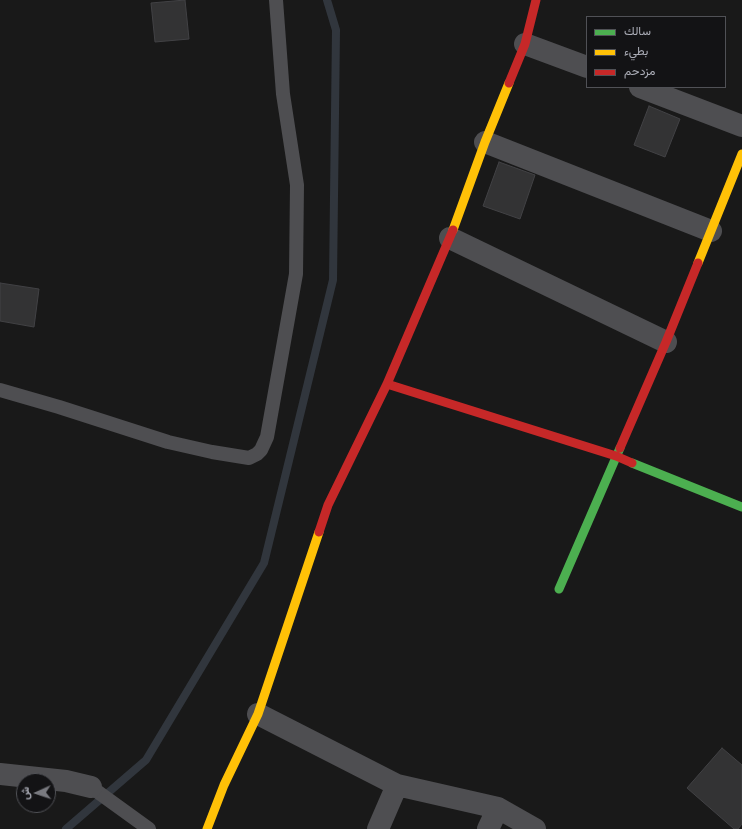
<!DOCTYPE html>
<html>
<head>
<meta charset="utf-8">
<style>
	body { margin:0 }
	#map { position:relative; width:742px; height:829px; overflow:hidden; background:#191919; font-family:Barlow,Vazirmatn,sans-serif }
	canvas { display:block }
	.legend { position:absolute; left:586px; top:16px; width:140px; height:72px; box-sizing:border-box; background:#131315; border:1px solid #505156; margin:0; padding:5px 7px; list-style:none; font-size:12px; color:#acaeb8 }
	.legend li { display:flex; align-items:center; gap:8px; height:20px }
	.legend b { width:20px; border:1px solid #505156 }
	.north { position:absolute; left:16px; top:773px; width:40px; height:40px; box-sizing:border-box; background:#131315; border:1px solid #505156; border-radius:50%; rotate:267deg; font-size:11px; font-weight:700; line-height:16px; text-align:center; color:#acaeb8 }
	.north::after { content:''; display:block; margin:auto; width:14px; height:18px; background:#797a80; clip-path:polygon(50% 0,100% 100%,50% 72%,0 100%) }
</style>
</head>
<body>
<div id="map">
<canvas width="742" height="829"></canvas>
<ul class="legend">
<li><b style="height:5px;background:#4caf50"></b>سالك</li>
<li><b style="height:5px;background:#ffc107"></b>بطيء</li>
<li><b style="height:5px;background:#c62828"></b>مزدحم</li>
</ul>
<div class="north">ش</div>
</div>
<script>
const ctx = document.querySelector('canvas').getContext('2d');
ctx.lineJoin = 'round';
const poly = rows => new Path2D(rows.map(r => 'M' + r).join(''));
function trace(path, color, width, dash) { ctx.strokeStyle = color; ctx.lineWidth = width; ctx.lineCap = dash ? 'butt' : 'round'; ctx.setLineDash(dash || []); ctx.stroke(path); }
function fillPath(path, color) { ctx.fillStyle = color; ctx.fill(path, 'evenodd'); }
trace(poly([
	[66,829,146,760,264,563,333,280,336,30,327,0]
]), '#31363d', 8);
const building = poly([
	[185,0,189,39,155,42,151,3,185,0],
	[649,106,680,119,665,157,634,145,649,106],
	[499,162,535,175,520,219,483,206,499,162],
	[0,283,39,289,34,327,0,321,0,283],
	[722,748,742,765,742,824,738,829,734,829,687,788,722,748]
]);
fillPath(building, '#333334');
trace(building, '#424245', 1);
trace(poly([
	[0,390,59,407,168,442,212,452,249,458,257,454,261,450,267,437,296,274,297,185,283,94,276,0],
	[91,787,149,829]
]), '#4e4e51', 14);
trace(poly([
	[525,44,587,67],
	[640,87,742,126],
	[485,142,711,231],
	[450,238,666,342],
	[258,714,397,785,498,808,535,829],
	[0,774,66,781,91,787],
	[378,829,397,785],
	[488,829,498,808]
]), '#4e4e51', 22);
trace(poly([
	[632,463,742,507],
	[559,589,620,448]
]), '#4caf50', 9);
trace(poly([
	[453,230,485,142,509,83],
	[698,263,742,154],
	[207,829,224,785,258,714,319,532]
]), '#ffc107', 9);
trace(poly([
	[509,83,525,44,536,0],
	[387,384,616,456,632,463],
	[620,448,666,342,698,263],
	[319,532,328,505,387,384,453,230]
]), '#c62828', 9);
</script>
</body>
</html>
